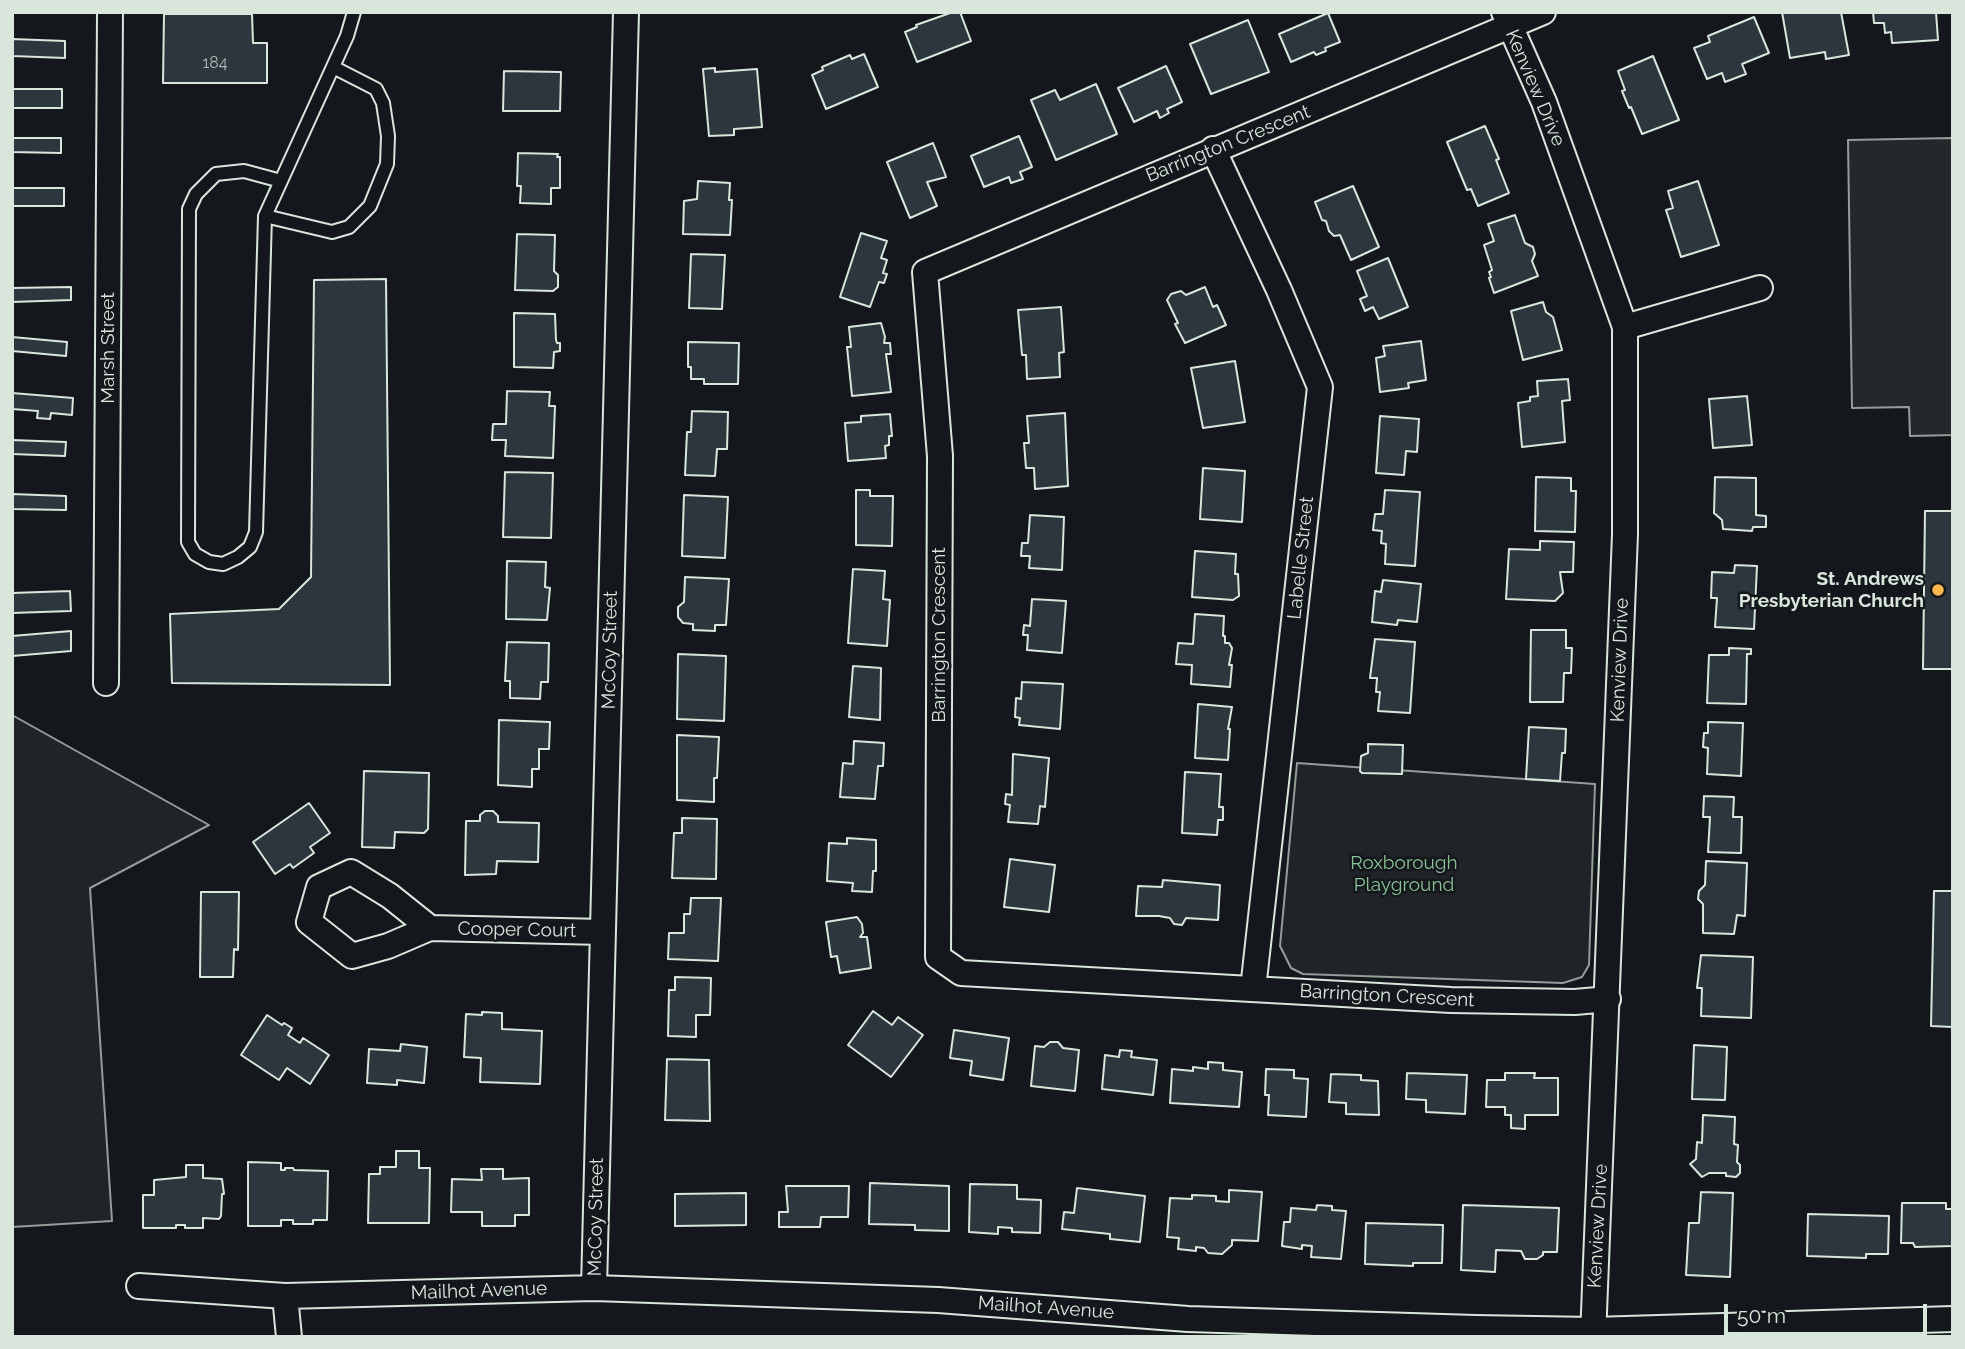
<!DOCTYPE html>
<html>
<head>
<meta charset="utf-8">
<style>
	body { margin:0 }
	#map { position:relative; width:1965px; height:1349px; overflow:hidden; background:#14181c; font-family:Raleway,sans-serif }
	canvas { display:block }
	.frame { position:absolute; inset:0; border:14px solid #d8e6dc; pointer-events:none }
	.scale { position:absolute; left:1724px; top:1304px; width:203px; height:32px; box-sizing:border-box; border:4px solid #d8e6dc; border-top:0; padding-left:9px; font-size:21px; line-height:24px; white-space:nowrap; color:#d8e6dc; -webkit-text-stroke:5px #14181c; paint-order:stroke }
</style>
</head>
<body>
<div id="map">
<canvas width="1965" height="1349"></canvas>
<div class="frame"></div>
<div class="scale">50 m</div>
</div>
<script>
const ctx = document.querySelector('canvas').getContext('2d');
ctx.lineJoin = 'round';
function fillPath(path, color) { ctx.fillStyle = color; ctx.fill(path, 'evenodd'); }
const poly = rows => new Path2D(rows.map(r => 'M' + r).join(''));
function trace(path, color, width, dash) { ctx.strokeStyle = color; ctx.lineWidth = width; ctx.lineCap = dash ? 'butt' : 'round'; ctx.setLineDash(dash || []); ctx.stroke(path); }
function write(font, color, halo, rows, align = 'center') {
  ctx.font = font + ' Raleway,sans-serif'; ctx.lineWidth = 5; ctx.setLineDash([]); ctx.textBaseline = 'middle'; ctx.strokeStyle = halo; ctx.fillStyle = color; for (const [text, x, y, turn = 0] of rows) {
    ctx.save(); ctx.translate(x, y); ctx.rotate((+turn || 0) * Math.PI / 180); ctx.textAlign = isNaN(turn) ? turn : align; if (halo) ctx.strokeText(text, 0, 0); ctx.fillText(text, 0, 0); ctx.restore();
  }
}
const green = poly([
	[12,715,209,825,90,888,112,1221,12,1227,12,715],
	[1297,763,1595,784,1589,965,1582,977,1563,983,1303,974,1291,968,1280,946,1297,763]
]);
fillPath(green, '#202428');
trace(green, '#939e99', 2);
const parking = poly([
	[1953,138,1953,435,1910,436,1909,407,1852,408,1848,140,1953,138]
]);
fillPath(parking, '#24282b');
trace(parking, '#939e99', 2);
const building = poly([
	[953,12,960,12,971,41,917,62,905,32,917,27,916,25,953,12],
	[1782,12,1841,12,1849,55,1826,59,1825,52,1790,58,1782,12],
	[1873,12,1936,12,1938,40,1892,43,1891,32,1885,33,1884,23,1874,23,1873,12],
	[1328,13,1340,42,1325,48,1326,51,1316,55,1314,52,1291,62,1279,34,1328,13],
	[164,14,252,14,253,43,267,43,267,83,163,83,164,14],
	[1754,17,1769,53,1742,64,1746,74,1725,82,1722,73,1707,79,1694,48,1710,42,1708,36,1754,17],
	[1248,20,1269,72,1211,94,1190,44,1248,20],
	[12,39,65,41,65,58,12,56,12,39],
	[864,54,878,87,826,109,812,75,823,70,822,67,850,55,852,59,864,54],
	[1653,56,1679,120,1642,134,1631,107,1629,108,1622,91,1625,90,1618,71,1653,56],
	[1166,66,1182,102,1167,109,1169,113,1160,118,1157,111,1134,122,1118,88,1166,66],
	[715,68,715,72,757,69,762,127,734,129,734,135,709,136,703,69,715,68],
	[504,71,561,72,560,111,503,111,504,71],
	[1096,84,1117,134,1056,160,1031,100,1055,90,1060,100,1096,84],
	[12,89,62,89,62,108,12,108,12,89],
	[1485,126,1499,159,1496,160,1509,193,1478,206,1471,189,1467,190,1447,142,1485,126],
	[1019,136,1032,167,1020,172,1023,179,1011,183,1009,177,984,187,971,156,1019,136],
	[12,138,61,138,61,153,12,152,12,138],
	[933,143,945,174,946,177,927,182,937,206,910,218,887,162,933,143],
	[518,153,558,154,557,157,560,157,560,188,551,188,551,204,520,203,521,186,517,186,518,153],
	[698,181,730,183,729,200,732,200,730,235,683,234,684,201,697,199,698,181],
	[1698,181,1719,245,1681,257,1666,210,1673,208,1668,191,1698,181],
	[1353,186,1379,247,1351,260,1340,235,1334,236,1329,231,1326,221,1322,220,1315,202,1353,186],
	[12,188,64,188,64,206,12,206,12,188],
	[1515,215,1525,243,1533,247,1535,254,1532,261,1538,276,1494,293,1489,278,1491,277,1489,272,1492,270,1484,245,1494,241,1488,224,1515,215],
	[861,233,887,241,881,258,887,260,883,273,887,274,884,283,879,282,870,307,840,297,861,233],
	[517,234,555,235,554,271,558,275,558,287,553,291,515,290,517,234],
	[691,254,725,255,722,309,689,308,691,254],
	[1388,258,1408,307,1379,319,1373,307,1365,311,1360,299,1367,296,1357,271,1388,258],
	[386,279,390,685,172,683,170,614,279,609,311,577,314,280,386,279],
	[71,287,71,300,12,302,12,288,71,287],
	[1205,287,1213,307,1217,305,1226,325,1185,343,1175,324,1178,323,1167,300,1171,294,1181,291,1186,295,1205,287],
	[1543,302,1546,312,1553,317,1562,350,1523,360,1511,311,1543,302],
	[1061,307,1064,352,1059,353,1060,377,1027,379,1026,355,1022,355,1018,310,1061,307],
	[514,313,555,314,556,340,557,343,560,343,560,351,554,352,553,368,514,367,514,313],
	[881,323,885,337,884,343,890,343,891,354,886,354,891,392,852,396,847,347,851,347,849,327,881,323],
	[12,337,67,342,66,356,12,351,12,337],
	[1421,341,1426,380,1408,383,1409,388,1380,392,1376,358,1385,356,1383,346,1421,341],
	[688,342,739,343,738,384,704,384,704,379,691,379,691,367,688,367,688,342],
	[1235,361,1245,422,1203,428,1191,368,1235,361],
	[1568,379,1570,400,1562,401,1565,442,1522,447,1518,403,1530,401,1530,397,1538,396,1537,381,1568,379],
	[507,391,550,392,549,406,555,406,553,458,505,456,506,440,492,440,493,424,506,424,507,391],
	[12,393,73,398,72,415,51,413,50,419,37,418,38,411,12,409,12,393],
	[1747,396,1752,445,1713,448,1709,399,1747,396],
	[692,411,728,412,727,449,717,449,715,476,685,475,687,432,691,432,692,411],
	[1065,413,1068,486,1035,489,1034,468,1026,468,1024,443,1029,443,1027,416,1065,413],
	[890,414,892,436,889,436,889,445,885,446,886,458,848,461,845,423,861,422,861,416,890,414],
	[1380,416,1419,419,1417,452,1406,451,1404,475,1376,473,1380,416],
	[12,440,66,442,65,456,12,454,12,440],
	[1203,468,1245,471,1242,522,1200,519,1203,468],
	[505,472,553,473,551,538,503,537,505,472],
	[1536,477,1571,478,1571,491,1576,491,1575,532,1535,531,1536,477],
	[1715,477,1756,478,1756,515,1766,516,1766,527,1753,527,1752,531,1723,529,1722,520,1714,513,1715,477],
	[856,490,870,490,870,496,893,496,892,546,856,545,856,490],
	[1385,490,1420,492,1415,566,1385,564,1386,544,1381,543,1382,531,1373,530,1375,514,1383,514,1385,490],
	[12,494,66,496,66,510,12,509,12,494],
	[684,495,728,497,725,558,682,556,684,495],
	[1925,511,1953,511,1953,669,1923,669,1925,511],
	[1030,515,1064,517,1062,570,1029,568,1030,556,1021,556,1022,543,1028,543,1030,515],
	[1540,541,1574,542,1573,572,1560,572,1563,593,1555,601,1506,599,1509,549,1540,550,1540,541],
	[1195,551,1236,554,1235,574,1238,574,1239,596,1233,600,1192,597,1195,551],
	[507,561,546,562,545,587,550,588,547,620,506,619,507,561],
	[1735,565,1757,566,1754,629,1715,627,1717,598,1711,598,1712,572,1734,573,1735,565],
	[853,569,885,571,883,599,890,600,887,646,848,643,853,569],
	[685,577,729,579,726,625,715,625,715,631,693,630,693,624,683,623,678,617,678,607,684,602,685,577],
	[1383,580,1421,584,1417,622,1398,620,1397,625,1372,622,1375,591,1381,592,1383,580],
	[70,591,71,611,12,613,12,593,70,591],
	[1032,599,1066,601,1062,653,1027,650,1028,635,1023,635,1024,625,1030,626,1032,599],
	[1195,614,1224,616,1223,636,1225,636,1225,643,1229,643,1232,648,1229,665,1232,665,1230,687,1191,684,1192,665,1176,664,1178,643,1193,644,1195,614],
	[1531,630,1566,630,1566,648,1572,648,1571,673,1564,673,1563,702,1530,702,1531,630],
	[71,631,71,651,12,656,12,636,71,631],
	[1375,639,1415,642,1410,713,1378,711,1380,692,1376,692,1377,678,1370,678,1375,639],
	[507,642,549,643,548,682,541,682,540,699,510,698,510,681,505,681,507,642],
	[1729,648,1751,649,1751,654,1747,654,1746,704,1707,703,1709,655,1729,655,1729,648],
	[678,654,726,656,724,721,677,719,678,654],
	[853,666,881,668,880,720,849,717,853,666],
	[1022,682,1063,684,1060,729,1019,725,1020,718,1015,717,1016,698,1021,699,1022,682],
	[1198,704,1232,707,1228,729,1230,729,1228,760,1195,758,1198,704],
	[499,720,550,722,549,749,539,749,539,769,532,769,532,787,498,785,499,720],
	[1708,722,1743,723,1741,776,1707,774,1708,748,1703,747,1704,733,1708,733,1708,722],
	[1529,727,1566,729,1565,753,1562,753,1560,781,1526,779,1529,727],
	[677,735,719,737,717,778,714,778,714,802,677,800,677,735],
	[854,741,884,743,883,766,878,766,875,799,840,797,843,763,853,764,854,741],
	[1368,744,1403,745,1402,774,1362,773,1360,771,1361,756,1368,753,1368,744],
	[1013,754,1049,758,1045,807,1040,806,1038,824,1008,822,1010,805,1005,804,1006,794,1012,795,1013,754],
	[364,771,429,773,428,829,424,833,395,832,394,848,362,847,364,771],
	[1185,772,1221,774,1219,807,1223,807,1223,820,1218,820,1217,835,1182,833,1185,772],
	[1704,796,1734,797,1733,817,1742,817,1741,853,1708,852,1710,817,1703,817,1704,796],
	[309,803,330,833,310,847,314,853,293,868,290,864,275,874,253,842,309,803],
	[485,811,493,811,498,816,498,822,539,823,538,862,497,861,496,874,465,875,466,821,480,821,480,815,485,811],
	[682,818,717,819,716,879,672,878,674,833,682,833,682,818],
	[847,838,876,840,876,871,873,871,872,892,852,891,853,883,827,881,829,843,847,844,847,838],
	[1010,859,1055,865,1049,912,1004,907,1010,859],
	[1706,861,1747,863,1745,916,1737,915,1734,934,1703,933,1703,904,1698,899,1699,891,1705,885,1706,861],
	[1163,880,1220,885,1218,920,1186,918,1182,925,1174,924,1170,918,1159,916,1136,916,1138,886,1162,887,1163,880],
	[1934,891,1953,891,1953,1027,1931,1026,1934,891],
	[201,892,239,892,238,950,234,949,233,977,200,977,201,892],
	[691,898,721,898,718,961,668,959,669,933,684,933,684,914,690,914,691,898],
	[857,917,862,924,863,933,860,937,867,937,871,968,840,973,837,956,831,957,826,922,857,917],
	[1701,955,1753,957,1751,1018,1701,1016,1702,988,1697,988,1701,955],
	[675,977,711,978,710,1015,696,1015,696,1037,668,1036,669,990,675,990,675,977],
	[873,1011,892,1025,898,1017,923,1035,891,1077,848,1045,873,1011],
	[482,1012,502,1013,502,1029,542,1031,540,1084,480,1082,481,1058,464,1057,466,1014,482,1015,482,1012],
	[267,1015,282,1025,284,1023,292,1028,288,1035,300,1043,303,1038,329,1055,310,1084,287,1068,279,1080,241,1055,267,1015],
	[954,1030,1009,1038,1003,1080,970,1075,972,1061,950,1058,954,1030],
	[1050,1042,1058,1042,1063,1048,1079,1050,1075,1091,1031,1086,1035,1046,1044,1047,1050,1042],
	[401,1044,427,1047,424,1083,397,1080,397,1085,367,1083,369,1049,400,1051,401,1044],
	[1694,1045,1727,1047,1725,1100,1692,1099,1694,1045],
	[1120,1050,1132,1051,1131,1057,1157,1060,1153,1095,1102,1089,1105,1055,1119,1057,1120,1050],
	[667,1059,709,1060,710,1121,665,1120,667,1059],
	[1208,1062,1223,1063,1223,1070,1242,1072,1239,1107,1170,1103,1172,1069,1193,1071,1193,1067,1208,1069,1208,1062],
	[1266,1069,1294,1070,1294,1078,1308,1079,1306,1117,1268,1115,1269,1095,1265,1095,1266,1069],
	[1407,1073,1467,1075,1465,1114,1426,1112,1426,1100,1406,1099,1407,1073],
	[1505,1073,1535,1073,1534,1078,1558,1078,1558,1115,1525,1115,1525,1129,1511,1128,1511,1115,1505,1115,1505,1107,1486,1107,1487,1080,1505,1080,1505,1073],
	[1331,1074,1361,1075,1361,1080,1378,1081,1379,1115,1346,1114,1346,1103,1329,1102,1331,1074],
	[1703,1115,1735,1117,1734,1144,1738,1145,1737,1162,1740,1165,1740,1173,1736,1177,1726,1176,1726,1173,1709,1173,1702,1177,1690,1164,1696,1159,1697,1142,1702,1143,1703,1115],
	[396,1151,419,1151,419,1168,430,1168,429,1223,368,1223,369,1174,380,1174,380,1167,396,1167,396,1151],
	[248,1162,281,1163,281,1170,285,1170,285,1168,293,1168,294,1170,328,1171,327,1220,313,1220,313,1224,293,1224,293,1220,281,1220,281,1226,248,1226,248,1162],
	[186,1165,203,1165,203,1178,222,1179,224,1194,222,1194,221,1216,219,1219,203,1218,203,1228,185,1228,185,1225,176,1225,176,1228,143,1228,143,1195,154,1195,154,1180,186,1177,186,1165],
	[481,1169,503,1169,503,1179,529,1178,529,1215,515,1215,515,1226,482,1226,482,1212,451,1212,452,1179,482,1180,481,1169],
	[870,1183,949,1186,949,1231,915,1230,915,1225,869,1224,870,1183],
	[970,1184,1017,1185,1017,1199,1041,1200,1040,1233,1012,1232,1012,1228,998,1227,998,1234,969,1232,970,1184],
	[786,1186,849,1186,848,1217,821,1217,820,1227,779,1227,779,1212,788,1212,786,1186],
	[1077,1188,1145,1196,1140,1242,1110,1239,1110,1234,1062,1229,1064,1212,1074,1213,1077,1188],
	[1229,1190,1262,1192,1258,1241,1232,1240,1232,1245,1222,1254,1208,1253,1204,1248,1196,1247,1196,1251,1178,1249,1179,1238,1167,1237,1170,1198,1192,1199,1192,1195,1216,1196,1216,1201,1229,1202,1229,1190],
	[1701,1192,1733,1193,1730,1277,1686,1275,1689,1223,1699,1223,1701,1192],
	[746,1193,746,1225,675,1226,675,1194,746,1193],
	[1902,1203,1946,1203,1946,1209,1953,1209,1953,1246,1915,1247,1913,1243,1901,1243,1902,1203],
	[1317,1205,1332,1206,1332,1210,1346,1211,1341,1259,1311,1257,1312,1246,1302,1245,1302,1249,1282,1246,1284,1222,1290,1222,1291,1208,1316,1210,1317,1205],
	[1463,1205,1559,1208,1557,1252,1543,1252,1543,1255,1537,1259,1525,1259,1521,1251,1496,1250,1495,1272,1461,1270,1463,1205],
	[1808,1214,1889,1216,1888,1254,1866,1254,1866,1258,1807,1256,1808,1214],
	[1366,1223,1443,1225,1442,1263,1413,1263,1413,1266,1365,1264,1366,1223]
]);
fillPath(building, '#2c363c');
trace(building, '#d8e6dc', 2);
const lane = poly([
	[281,181,244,171,216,174,196,194,189,209,188,542,195,554,209,562,223,564,238,557,250,547,256,532,265,216,281,181,347,36,354,12],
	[265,216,332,232,349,227,370,206,387,164,388,136,383,103,376,89,333,67]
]);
const street = poly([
	[1504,12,1544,102,1625,327,1625,534,1593,1337],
	[1543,12,925,272,940,456,938,957,961,973,1451,1000,1575,1002,1608,999],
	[1213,149,1279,290,1320,387,1253,989],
	[1625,327,1760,288],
	[106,683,110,12],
	[430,928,388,946,352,956,309,922,319,887,351,872,390,896,430,928,603,932],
	[139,1286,285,1296,594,1288,938,1300,1188,1319,1475,1328,1593,1330,1953,1319],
	[594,1288,626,12],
	[285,1296,289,1337]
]);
trace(lane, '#d8e6dc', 16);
trace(street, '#d8e6dc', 28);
trace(lane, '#14181c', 12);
trace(street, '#14181c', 24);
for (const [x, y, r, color] of [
	[1938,590,7,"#ffb74d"]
]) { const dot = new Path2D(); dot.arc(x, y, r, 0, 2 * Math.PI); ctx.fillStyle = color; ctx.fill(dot); trace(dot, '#14181c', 2.5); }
write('16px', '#adbab4', null, [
	["184",215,63]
]);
write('19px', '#d8e6dc', '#14181c', [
	["Kenview Drive",1535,88,67],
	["Barrington Crescent",1228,144,-22],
	["Marsh Street",108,348,-90],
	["Labelle Street",1301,558,-84],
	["Barrington Crescent",939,635,-90],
	["McCoy Street",610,650,-89],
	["Kenview Drive",1620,660,-88],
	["Cooper Court",517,930,1],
	["Barrington Crescent",1387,996,3],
	["McCoy Street",596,1217,-89],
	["Kenview Drive",1598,1226,-87],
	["Mailhot Avenue",479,1291,-2],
	["Mailhot Avenue",1046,1308,4]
]);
write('bold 19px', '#d8e6dc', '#14181c', [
	["St. Andrews",1924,579],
	["Presbyterian Church",1924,601]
], 'right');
write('19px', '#8ac095', '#14181c', [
	["Roxborough",1404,863],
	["Playground",1404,885]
]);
</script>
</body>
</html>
